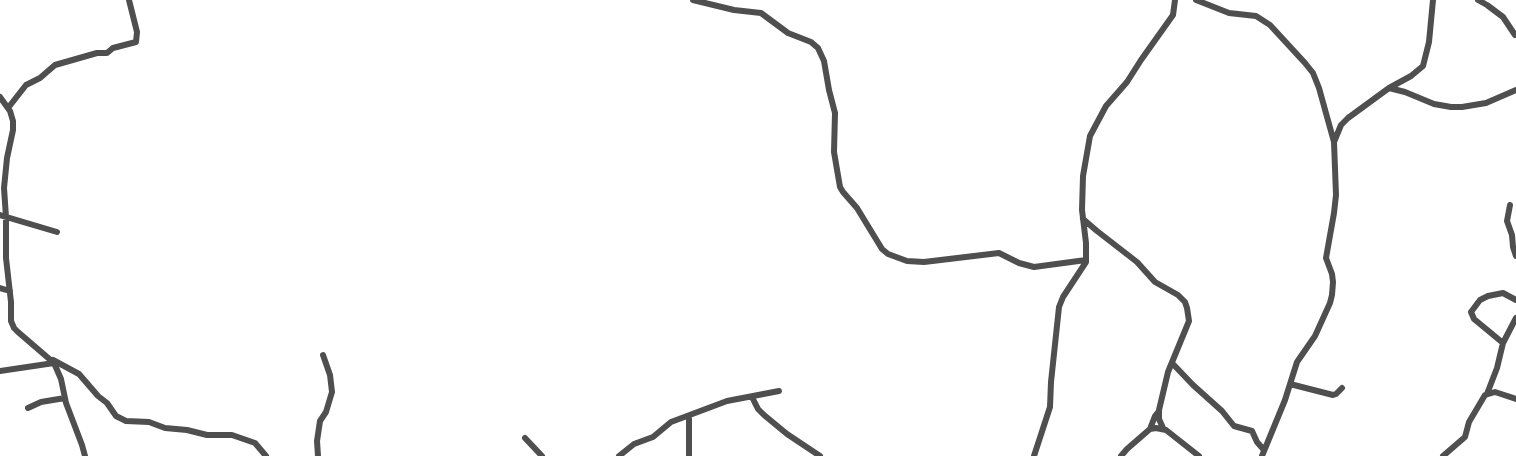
<!DOCTYPE html>
<html>
<head>
<meta charset="utf-8">
<style>
	body { margin:0 }
	canvas { display:block; background:#fff }
</style>
</head>
<body>
<canvas width="1516" height="456"></canvas>
<script>
const ctx = document.querySelector('canvas').getContext('2d');
ctx.lineJoin = 'round';
const poly = rows => new Path2D(rows.map(r => 'M' + r).join(''));
function trace(path, color, width, dash) { ctx.strokeStyle = color; ctx.lineWidth = width; ctx.lineCap = dash ? 'butt' : 'round'; ctx.setLineDash(dash || []); ctx.stroke(path); }
trace(poly([
	[693,0,734,10,761,13,788,33,811,42,818,48,824,61,829,90,835,113,834,152,840,187,843,192,857,208,882,249,888,254,907,261,924,262,999,253,1019,263,1034,267,1086,260],
	[1196,0,1229,13,1256,16,1270,25,1305,63,1313,73,1319,88,1334,142,1336,195,1334,213,1326,258,1332,274,1333,282,1332,295,1330,303,1315,336,1297,362,1285,400,1262,456],
	[1478,0,1487,5,1503,17,1515,35],
	[1389,88,1405,92,1434,104,1451,107,1462,107,1486,103,1516,90],
	[0,97,10,111,13,121,13,130,7,158,4,188,6,217,6,258,11,302,11,321,14,328,18,332,54,363,61,379,66,403,82,445,85,456],
	[8,108,26,85,40,78,55,65,97,53,107,53,113,48,136,42,137,32,129,0],
	[1334,142,1341,125,1348,118,1389,88,1411,76,1423,66,1429,42,1433,0],
	[1510,205,1507,221,1512,235,1513,247,1516,256],
	[0,215,57,232],
	[1083,219,1097,231,1137,262,1155,282,1178,295,1185,302,1187,308,1189,321,1168,372,1159,410,1159,419,1163,428],
	[0,288,10,291],
	[1503,343,1474,319,1471,312,1480,300,1488,296,1503,293,1516,300],
	[53,360,79,374,98,396,107,403,116,416,126,421,149,422,165,428,187,430,207,435,232,435,255,443,266,456],
	[1172,363,1193,385,1222,411,1234,426,1252,431,1257,442,1264,450],
	[0,371,54,363],
	[1290,384,1333,395,1336,394,1342,388],
	[1487,394,1497,368,1503,343,1516,318],
	[752,397,758,409,764,415,787,434,820,456],
	[28,408,41,402,65,398],
	[689,416,689,456],
	[1150,429,1155,416,1159,411],
	[525,438,542,456],
	[318,456,317,441,320,421,326,412,332,392,330,375,323,355],
	[619,456,634,444,653,437,671,422,727,401,779,391],
	[1034,456,1050,407,1051,382,1059,307,1063,297,1086,262,1086,243,1082,210,1083,176,1090,136,1106,106,1127,82,1141,60,1173,15,1175,0],
	[1121,456,1127,449,1150,429,1156,428,1166,430,1199,456],
	[1443,456,1465,437,1469,422,1485,395,1495,392,1516,399]
]), '#4f4f4f', 6);
</script>
</body>
</html>
